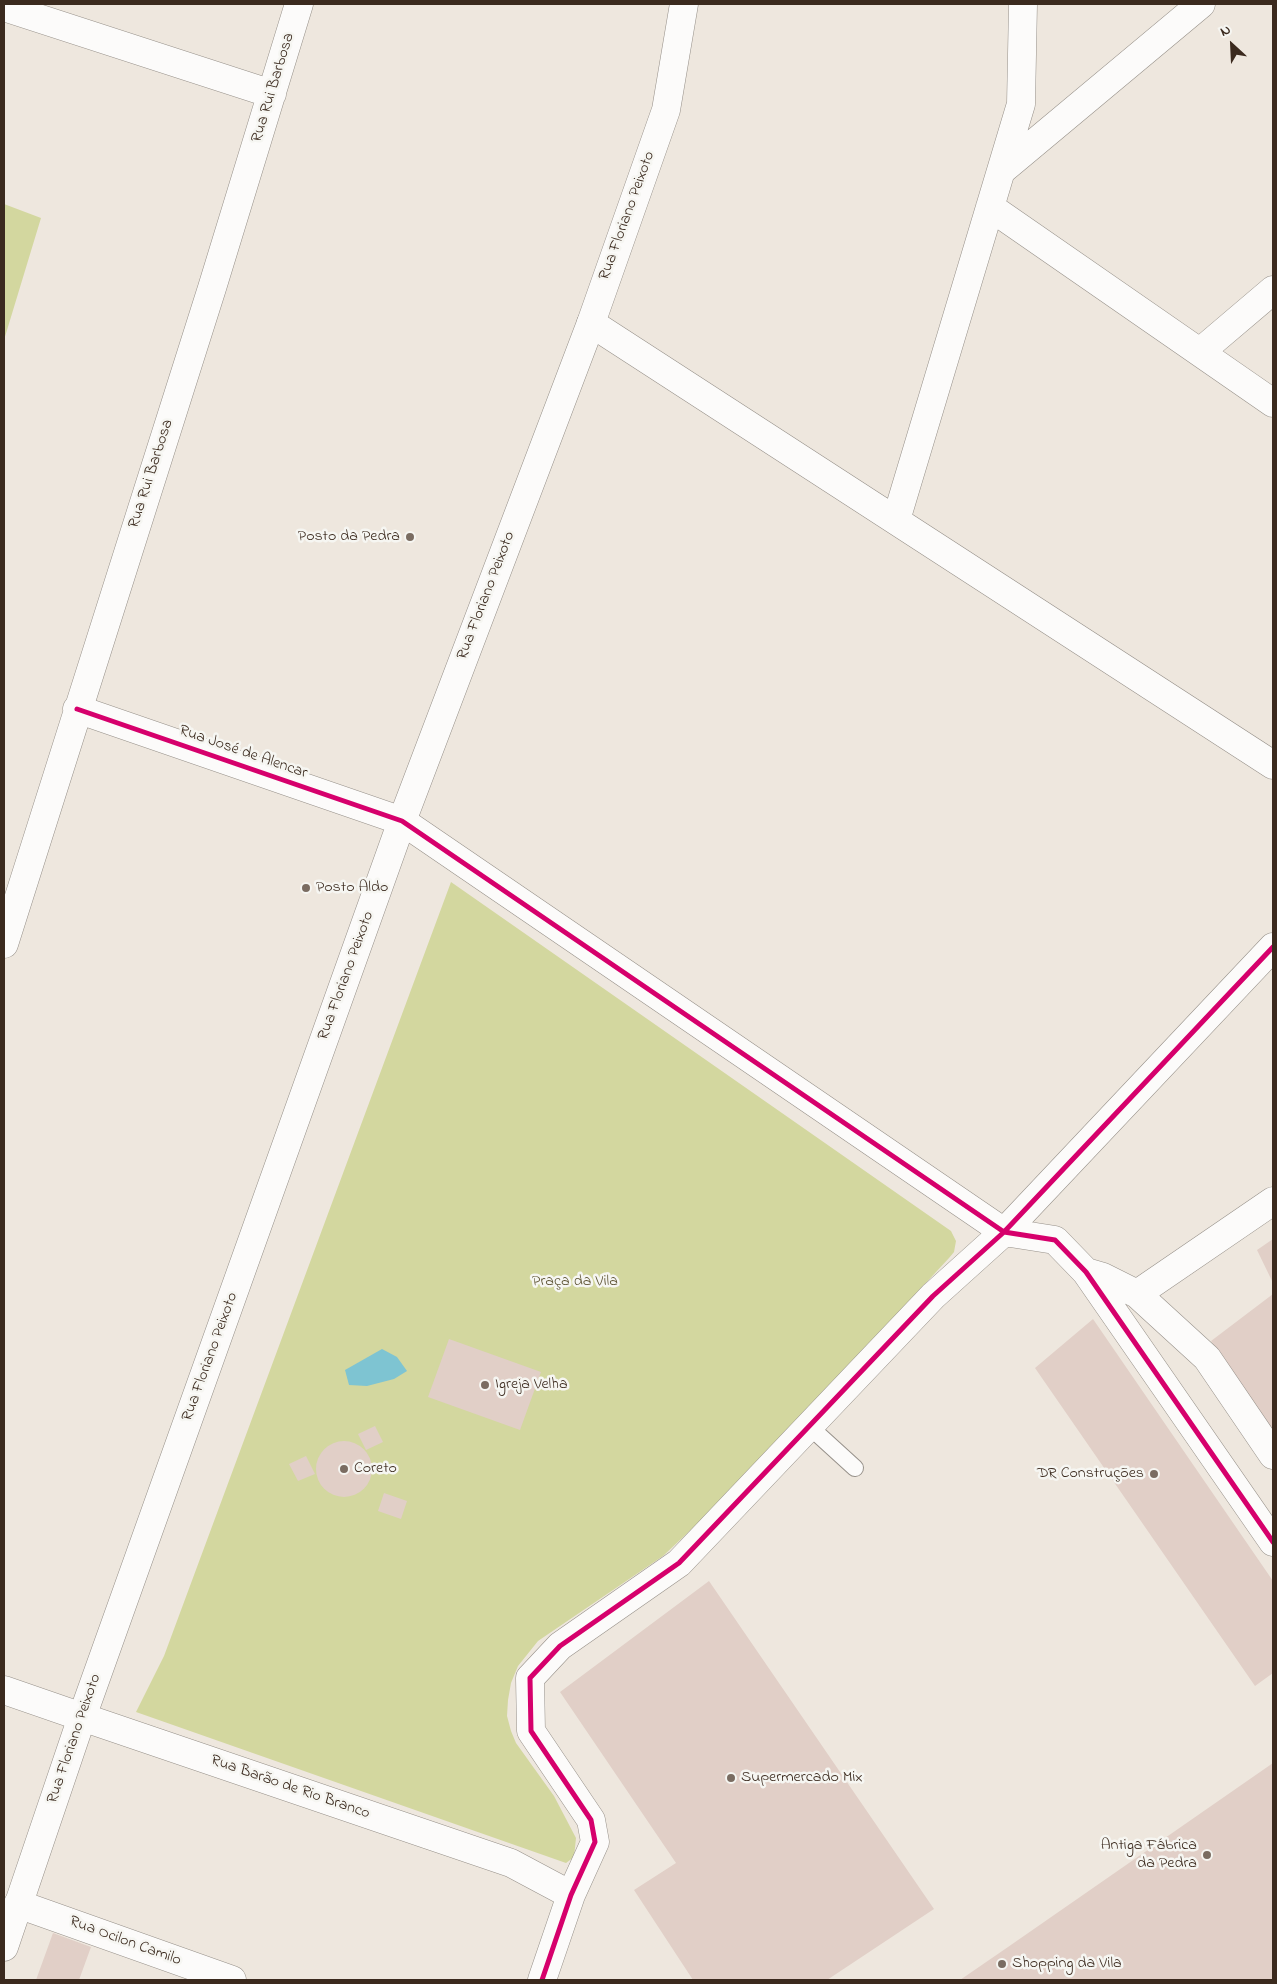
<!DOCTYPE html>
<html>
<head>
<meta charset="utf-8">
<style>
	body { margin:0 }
	#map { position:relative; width:1277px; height:1984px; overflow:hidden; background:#eee7de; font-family:"Indie Flower",sans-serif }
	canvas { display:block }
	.frame { position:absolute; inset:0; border:5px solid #3b2a1e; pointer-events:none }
	.north { position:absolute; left:1207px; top:20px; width:50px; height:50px; -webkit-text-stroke:4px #f6f6f2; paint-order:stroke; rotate:335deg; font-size:14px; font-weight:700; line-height:20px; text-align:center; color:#3b2a1e }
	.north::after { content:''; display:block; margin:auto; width:18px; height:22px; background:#3b2a1e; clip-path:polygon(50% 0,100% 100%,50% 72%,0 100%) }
</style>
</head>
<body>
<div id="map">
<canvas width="1277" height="1984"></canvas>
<div class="frame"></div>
<div class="north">N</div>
</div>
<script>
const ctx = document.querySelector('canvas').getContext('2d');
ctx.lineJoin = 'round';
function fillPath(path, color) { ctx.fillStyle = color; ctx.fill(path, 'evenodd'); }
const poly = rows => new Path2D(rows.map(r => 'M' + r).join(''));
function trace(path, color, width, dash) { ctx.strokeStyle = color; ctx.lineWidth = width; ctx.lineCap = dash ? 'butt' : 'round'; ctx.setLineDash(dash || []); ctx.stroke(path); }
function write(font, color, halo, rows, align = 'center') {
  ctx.font = font + ' "Indie Flower",sans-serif'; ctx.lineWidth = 5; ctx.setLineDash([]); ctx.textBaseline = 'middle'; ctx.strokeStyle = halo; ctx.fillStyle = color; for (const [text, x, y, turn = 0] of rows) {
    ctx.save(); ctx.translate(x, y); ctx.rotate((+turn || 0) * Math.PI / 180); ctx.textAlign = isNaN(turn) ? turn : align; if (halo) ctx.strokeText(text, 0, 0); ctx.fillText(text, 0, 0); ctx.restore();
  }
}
fillPath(poly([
	[4,204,41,218,4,340],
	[451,882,951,1231,956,1241,954,1252,949,1258,783,1437,696,1525,663,1556,538,1641,518,1666,511,1683,508,1700,507,1716,511,1731,516,1743,554,1796,576,1838,574,1857,566,1863,136,1712,164,1656]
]), '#d3d79f');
fillPath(poly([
	[382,1349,397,1357,407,1371,394,1379,367,1386,349,1385,345,1370]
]), '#7ec4d2');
fillPath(poly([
	[1273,1239,1273,1283,1257,1250],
	[1273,1294,1273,1433,1211,1341],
	[1093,1319,1273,1581,1273,1673,1255,1686,1035,1368],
	[449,1339,541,1372,520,1430,428,1397],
	[375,1426,383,1442,366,1450,358,1434],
	'316 1469a28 28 0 1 1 56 0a28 28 0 1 1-56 0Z',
	[306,1456,315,1474,298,1481,289,1464],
	[384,1493,407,1501,401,1519,378,1511],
	[709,1581,934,1909,827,1980,693,1980,634,1890,676,1863,560,1692],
	[1273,1763,1273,1980,960,1980,1008,1947],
	[53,1933,91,1947,79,1980,36,1980]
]), '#e1cfc7');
const service = poly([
	[810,1427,855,1468]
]);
const minor = poly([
	[4,7,272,94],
	[1001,171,1201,4],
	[990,207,1273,403],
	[591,323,1273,765],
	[1200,352,1273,290],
	[896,520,1021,104,1023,4],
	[77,709,402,821,1004,1232,1055,1240,1086,1272,1273,1542],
	[4,944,212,288,299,4],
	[1086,1272,1103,1277,1137,1294,1207,1358,1273,1455],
	[1137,1294,1273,1201],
	[82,1717,511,1863,571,1895],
	[18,1904,232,1980],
	[542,1980,571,1895,595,1842,591,1820,531,1731,530,1678,560,1646,679,1563,933,1296,1004,1232,1273,947]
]);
const tertiary = poly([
	[4,1690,82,1717]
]);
const trunk = poly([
	[4,1947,82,1717,402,821,591,323,666,110,684,4]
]);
trace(service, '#969089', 18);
trace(minor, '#969089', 29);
trace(tertiary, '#969089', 29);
trace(trunk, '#969089', 29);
trace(service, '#fcfbfa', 16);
trace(minor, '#fcfbfa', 28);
trace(tertiary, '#fcfbfa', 28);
trace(trunk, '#fcfbfa', 28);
trace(poly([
	[77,709,402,821,1004,1232,1055,1240,1086,1272,1273,1542],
	[542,1980,571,1895,595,1842,591,1820,531,1731,530,1678,560,1646,679,1563,933,1296,1004,1232,1273,947]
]), '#d6006c', 5);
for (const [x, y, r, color] of [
	[410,537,5,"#7a6c61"],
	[306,888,5,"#7a6c61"],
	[485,1385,5,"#7a6c61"],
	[344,1469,5,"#7a6c61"],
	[1154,1474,5,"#7a6c61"],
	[731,1778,5,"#7a6c61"],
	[1207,1855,5,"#7a6c61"],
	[1002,1964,5,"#7a6c61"]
]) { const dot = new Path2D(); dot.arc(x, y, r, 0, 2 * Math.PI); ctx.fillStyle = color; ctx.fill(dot); trace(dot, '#f6f6f2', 2); }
write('16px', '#3b2a1e', '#f6f6f2', [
	["Rua Rui Barbosa",274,88,-73],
	["Rua Floriano Peixoto",628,216,-70],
	["Rua Rui Barbosa",152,474,-72],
	["Rua Floriano Peixoto",487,596,-69],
	["Rua José de Alencar",243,753,19],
	["Rua Floriano Peixoto",347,976,-70],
	["Rua Floriano Peixoto",211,1357,-70],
	["Rua Floriano Peixoto",75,1739,-71],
	["Rua Barão de Rio Branco",290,1788,19],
	["Rua Ocilon Camilo",125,1942,20]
]);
write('16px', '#3b2a1e', '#f6f6f2', [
	["Posto da Pedra",400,537,"right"],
	["Posto Aldo",316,888],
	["Igreja Velha",495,1385],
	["Coreto",354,1469],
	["DR Construções",1144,1474,"right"],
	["Supermercado Mix",741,1778],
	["Antiga Fábrica",1197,1846,"right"],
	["da Pedra",1197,1864,"right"],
	["Shopping da Vila",1012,1964]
], 'left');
write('16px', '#5c5232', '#f6f6f2', [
	["Praça da Vila",575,1282]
]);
</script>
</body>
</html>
